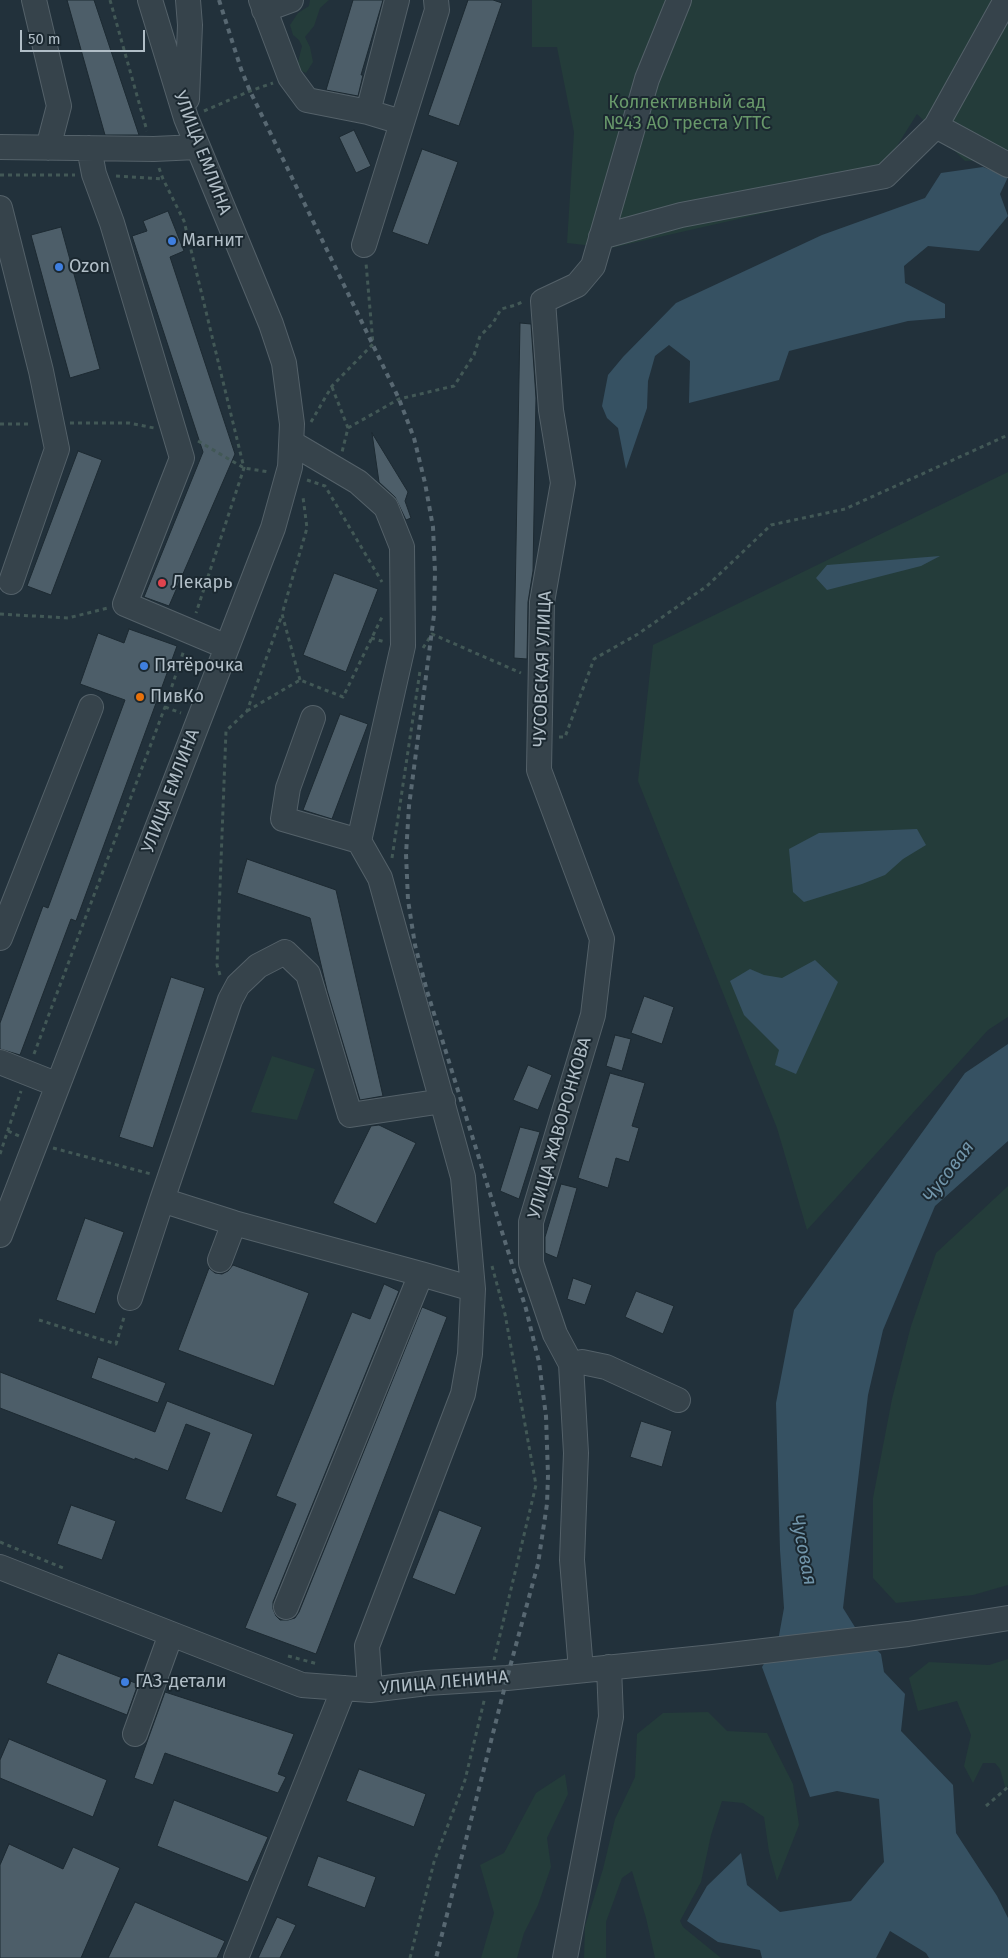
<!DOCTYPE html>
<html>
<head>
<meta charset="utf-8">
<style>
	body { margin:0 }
	#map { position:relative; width:1008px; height:1958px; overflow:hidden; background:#22313b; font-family:"Fira Sans",sans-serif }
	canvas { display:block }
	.scale { position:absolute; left:20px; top:30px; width:125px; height:22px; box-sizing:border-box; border:2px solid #b1bec7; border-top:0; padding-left:6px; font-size:15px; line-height:18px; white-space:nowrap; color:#b1bec7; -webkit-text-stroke:4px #1b2830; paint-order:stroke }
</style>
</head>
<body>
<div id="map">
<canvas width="1008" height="1958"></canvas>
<div class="scale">50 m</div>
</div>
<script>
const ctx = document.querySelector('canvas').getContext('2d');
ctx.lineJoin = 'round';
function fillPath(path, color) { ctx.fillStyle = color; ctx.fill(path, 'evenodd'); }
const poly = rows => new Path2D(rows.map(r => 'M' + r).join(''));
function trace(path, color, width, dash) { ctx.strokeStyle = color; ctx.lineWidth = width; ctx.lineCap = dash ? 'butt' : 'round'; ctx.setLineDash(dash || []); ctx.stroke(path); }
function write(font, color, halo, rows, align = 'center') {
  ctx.font = font + ' "Fira Sans",sans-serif'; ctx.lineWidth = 4; ctx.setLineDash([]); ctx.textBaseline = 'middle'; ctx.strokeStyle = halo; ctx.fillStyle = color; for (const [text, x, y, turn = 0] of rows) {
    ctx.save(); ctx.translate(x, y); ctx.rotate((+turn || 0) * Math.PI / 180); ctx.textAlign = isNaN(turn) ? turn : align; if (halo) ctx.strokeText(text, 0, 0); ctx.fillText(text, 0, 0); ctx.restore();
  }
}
fillPath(poly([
	[310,0,329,0,320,8,314,26,305,37,310,47,313,62,306,73,299,70,297,66,302,46,299,40,293,35,290,25,298,13,309,6],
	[532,0,1008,0,1008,174,985,160,965,161,917,114,870,189,611,248,567,243,574,132,557,47,532,47],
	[1008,472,1008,1017,988,1030,807,1230,777,1128,638,781,653,645],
	[272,1056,315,1069,297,1120,251,1112],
	[1008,1186,1008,1585,973,1595,896,1603,873,1578,873,1498,892,1399,911,1326,936,1253],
	[1008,1659,1008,1785,1006,1790,1000,1769,995,1763,983,1763,973,1783,964,1766,971,1735,957,1701,918,1711,909,1678,929,1662,989,1665],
	[708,1712,727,1731,767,1733,793,1784,799,1825,777,1881,769,1852,764,1817,743,1803,722,1801,711,1835,701,1882,680,1921,683,1927,721,1958,655,1958,646,1918,632,1871,622,1878,606,1922,606,1958,584,1958,585,1926,603,1869,615,1819,635,1777,637,1734,663,1713],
	[565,1774,568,1794,547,1838,551,1867,538,1905,524,1933,517,1958,481,1958,494,1913,480,1865,504,1853,536,1793]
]), '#243c3a');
fillPath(poly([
	[983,167,1008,177,1000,194,1008,216,979,251,928,246,904,266,905,283,945,304,945,318,908,321,789,351,779,380,689,403,690,361,669,345,655,356,648,381,647,408,626,469,618,428,607,418,602,406,608,375,623,357,676,303,822,235,925,198,941,173],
	[940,556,921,566,827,590,816,578,827,565],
	[917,829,926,845,903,859,885,875,862,884,804,902,793,892,789,849,819,833],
	[815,960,838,982,796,1074,775,1065,779,1050,744,1015,730,981,750,969,764,975,782,978],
	[1008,1044,1008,1141,935,1206,883,1330,868,1395,843,1608,858,1632,881,1654,884,1672,905,1694,901,1731,953,1785,956,1833,997,1896,1008,1918,1008,1958,929,1958,926,1953,890,1931,876,1958,762,1958,760,1950,718,1942,687,1921,707,1886,741,1853,747,1885,780,1912,851,1901,884,1862,879,1799,837,1791,810,1797,762,1667,778,1641,784,1608,780,1550,776,1403,794,1310,965,1073]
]), '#365162');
const building = poly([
	[67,0,94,0,139,135,105,135,67,0],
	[353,0,383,0,361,75,363,75,358,96,326,90,353,0],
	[468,0,493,0,502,3,459,126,428,115,468,0],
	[354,130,371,166,356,173,339,137,354,130],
	[422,149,458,162,428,245,392,232,422,149],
	[168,211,184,251,170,257,235,454,169,606,144,597,203,452,132,236,147,231,143,221,168,211],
	[61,227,100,369,70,378,31,235,61,227],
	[520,323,531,324,536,398,533,571,528,602,527,659,514,658,520,323],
	[372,433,408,492,405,501,411,518,406,520,395,497,379,482,372,433],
	[78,451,102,460,51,595,27,586,78,451],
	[334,573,378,589,346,672,303,655,334,573],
	[129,629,177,646,76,921,71,919,20,1055,0,1049,0,1023,43,906,48,908,125,700,80,684,98,633,124,643,129,629],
	[340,714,368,724,332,819,303,810,340,714],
	[247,859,336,890,383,1096,360,1100,327,990,310,918,237,893,247,859],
	[171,977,205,988,153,1148,119,1137,171,977],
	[644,996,674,1007,662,1044,631,1033,644,996],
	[615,1035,631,1039,622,1071,606,1066,615,1035],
	[528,1065,552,1075,538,1110,513,1100,528,1065],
	[610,1073,645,1083,632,1126,639,1128,629,1162,616,1158,608,1188,578,1178,610,1073],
	[379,1125,416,1143,376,1224,333,1203,371,1126,379,1125],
	[520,1127,540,1132,519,1199,500,1191,520,1127],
	[561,1184,577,1188,557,1258,545,1253,545,1237,561,1184],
	[85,1218,124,1232,95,1314,56,1300,85,1218],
	[233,1265,309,1293,274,1386,178,1350,209,1268,215,1273,222,1274,228,1271,233,1265],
	[573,1278,592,1285,585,1305,567,1299,573,1278],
	[384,1284,399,1291,273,1602,273,1609,276,1616,280,1620,288,1620,295,1618,299,1612,422,1307,447,1317,316,1654,245,1628,296,1504,276,1496,352,1312,370,1319,384,1284],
	[636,1291,674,1306,663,1334,625,1317,636,1291],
	[98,1357,166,1383,158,1403,91,1378,98,1357],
	[0,1372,155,1432,167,1401,253,1434,222,1513,185,1499,210,1433,186,1424,168,1471,135,1458,135,1460,0,1408,0,1372],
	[641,1421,672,1431,662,1467,630,1457,641,1421],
	[71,1505,116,1521,102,1560,57,1544,71,1505],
	[439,1510,482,1527,455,1595,412,1578,439,1510],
	[58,1653,138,1684,127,1715,46,1683,58,1653],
	[165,1692,294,1734,278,1774,286,1777,278,1793,165,1753,153,1785,134,1778,165,1692],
	[9,1739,107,1780,93,1817,0,1778,0,1760,9,1739],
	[359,1769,426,1794,414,1827,346,1801,359,1769],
	[174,1800,268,1837,248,1882,157,1846,174,1800],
	[9,1844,63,1869,73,1847,120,1868,81,1958,0,1958,0,1865,9,1844],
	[318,1856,376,1877,365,1908,307,1886,318,1856],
	[135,1902,225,1941,217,1958,108,1958,135,1902],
	[277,1917,296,1925,280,1958,258,1958,277,1917]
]);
fillPath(building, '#4d5e69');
trace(building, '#1d2a32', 1);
const minor = poly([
	[34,0,59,106,48,148],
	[261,0,290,77,307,100,368,112,401,122],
	[1006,0,936,126,1008,165],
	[264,10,291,0],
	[187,99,190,25,188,0],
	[368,112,397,0],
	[0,147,154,149,197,147],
	[89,148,94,174,112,223,182,458,125,604,227,647],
	[0,208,41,371,57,449,11,582],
	[601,237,681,215,885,176,936,126],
	[364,245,437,10,436,0],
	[292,443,358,482,386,507,402,547,403,646,359,841,380,878,463,1177,473,1289,470,1354,463,1394,367,1646,370,1690],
	[313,718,288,788,283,819,359,841],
	[0,938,91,707],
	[0,1062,58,1085],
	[162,1200,230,1000,238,985,258,966,285,952,308,974,350,1115,443,1101],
	[0,1235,273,528,290,467,292,424,284,363,271,324,186,118,150,0],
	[220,1260,234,1223],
	[130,1298,162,1200,234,1223,421,1274],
	[571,1364,582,1362,606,1367,678,1400],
	[0,1567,302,1685,370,1690,427,1683,507,1678,713,1657,908,1634,1008,1618],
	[286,1607,421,1274,473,1289],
	[581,1670,572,1560,576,1453,571,1364,555,1334,531,1263,531,1222,593,1015,602,939,539,770,542,602,563,483,551,410,543,301,577,285,593,266,647,79,679,0],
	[135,1734,171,1634],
	[236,1958,344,1688],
	[565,1958,611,1717,609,1667]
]);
trace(minor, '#546169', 26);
trace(poly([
	[110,0,147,131],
	[204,111,250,91,273,83],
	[159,168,163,179,184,221,244,468,196,613],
	[0,175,75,175],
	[116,176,163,179],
	[332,387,348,428,342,452],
	[311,422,332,386,373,344,366,263],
	[70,423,129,423,154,428],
	[0,424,32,424],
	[348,428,399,399,454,386,474,355,480,336,493,323,501,309,516,305,524,301],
	[198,441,244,468,269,472],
	[307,480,325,486,382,582],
	[0,614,68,618,108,608],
	[371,638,385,642],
	[423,648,432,634,521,673],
	[300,680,282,614,307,528,303,497],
	[165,707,181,713],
	[247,711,300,680,343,697,382,617],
	[559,737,565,737,594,659,638,634,707,586,771,525,845,509,1008,435],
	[392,858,420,671],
	[220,975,217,965,226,731,247,711,282,615],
	[34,1054,165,707,184,650],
	[8,1131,19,1136],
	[53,1148,151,1174],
	[0,1154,21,1091],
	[492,1266,505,1314,536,1485,494,1660],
	[39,1320,116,1344,125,1314],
	[0,1542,63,1568],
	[288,1656,318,1664],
	[986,1806,1008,1787],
	[410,1958,434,1862,465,1780,485,1697]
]), '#425856', 3, [4, 4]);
trace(minor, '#36434b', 24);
trace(poly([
	[219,0,241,69,250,91,399,399,414,438,425,483,433,527,435,572,434,615,409,806,406,854,408,900,415,945,427,991,526,1309,539,1362,546,1416,548,1475,547,1504,538,1564,507,1678,436,1958]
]), '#586872', 4, [5, 5]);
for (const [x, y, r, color] of [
	[172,241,5,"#3f7fe0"],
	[59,267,5,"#3f7fe0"],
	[162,583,5,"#e0444e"],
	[144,666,5,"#3f7fe0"],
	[140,697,5,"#e8710a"],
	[125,1682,5,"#3f7fe0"]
]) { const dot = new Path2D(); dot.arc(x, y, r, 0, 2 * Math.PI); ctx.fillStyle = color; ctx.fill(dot); trace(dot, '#1b2830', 2); }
write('18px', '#68986a', '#1b2830', [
	["Коллективный сад",687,103],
	["№43 АО треста УТТС",687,124]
]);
write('18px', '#b1bec7', '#1b2830', [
	["УЛИЦА ЕМЛИНА",202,153,69],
	["ЧУСОВСКАЯ УЛИЦА",543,669,-88],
	["УЛИЦА ЕМЛИНА",171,791,-69],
	["УЛИЦА ЖАВОРОНКОВА",560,1128,-74],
	["УЛИЦА ЛЕНИНА",444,1683,-5]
]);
write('18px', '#b1bec7', '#1b2830', [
	["Магнит",182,241],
	["Ozon",69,267],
	["Лекарь",172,583],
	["Пятёрочка",154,666],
	["ПивКо",150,697],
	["ГАЗ-детали",135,1682]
], 'left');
write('italic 19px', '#7195aa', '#1b2830', [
	["Чусовая",949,1172,-53],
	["Чусовая",803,1550,79]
]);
</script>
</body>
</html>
